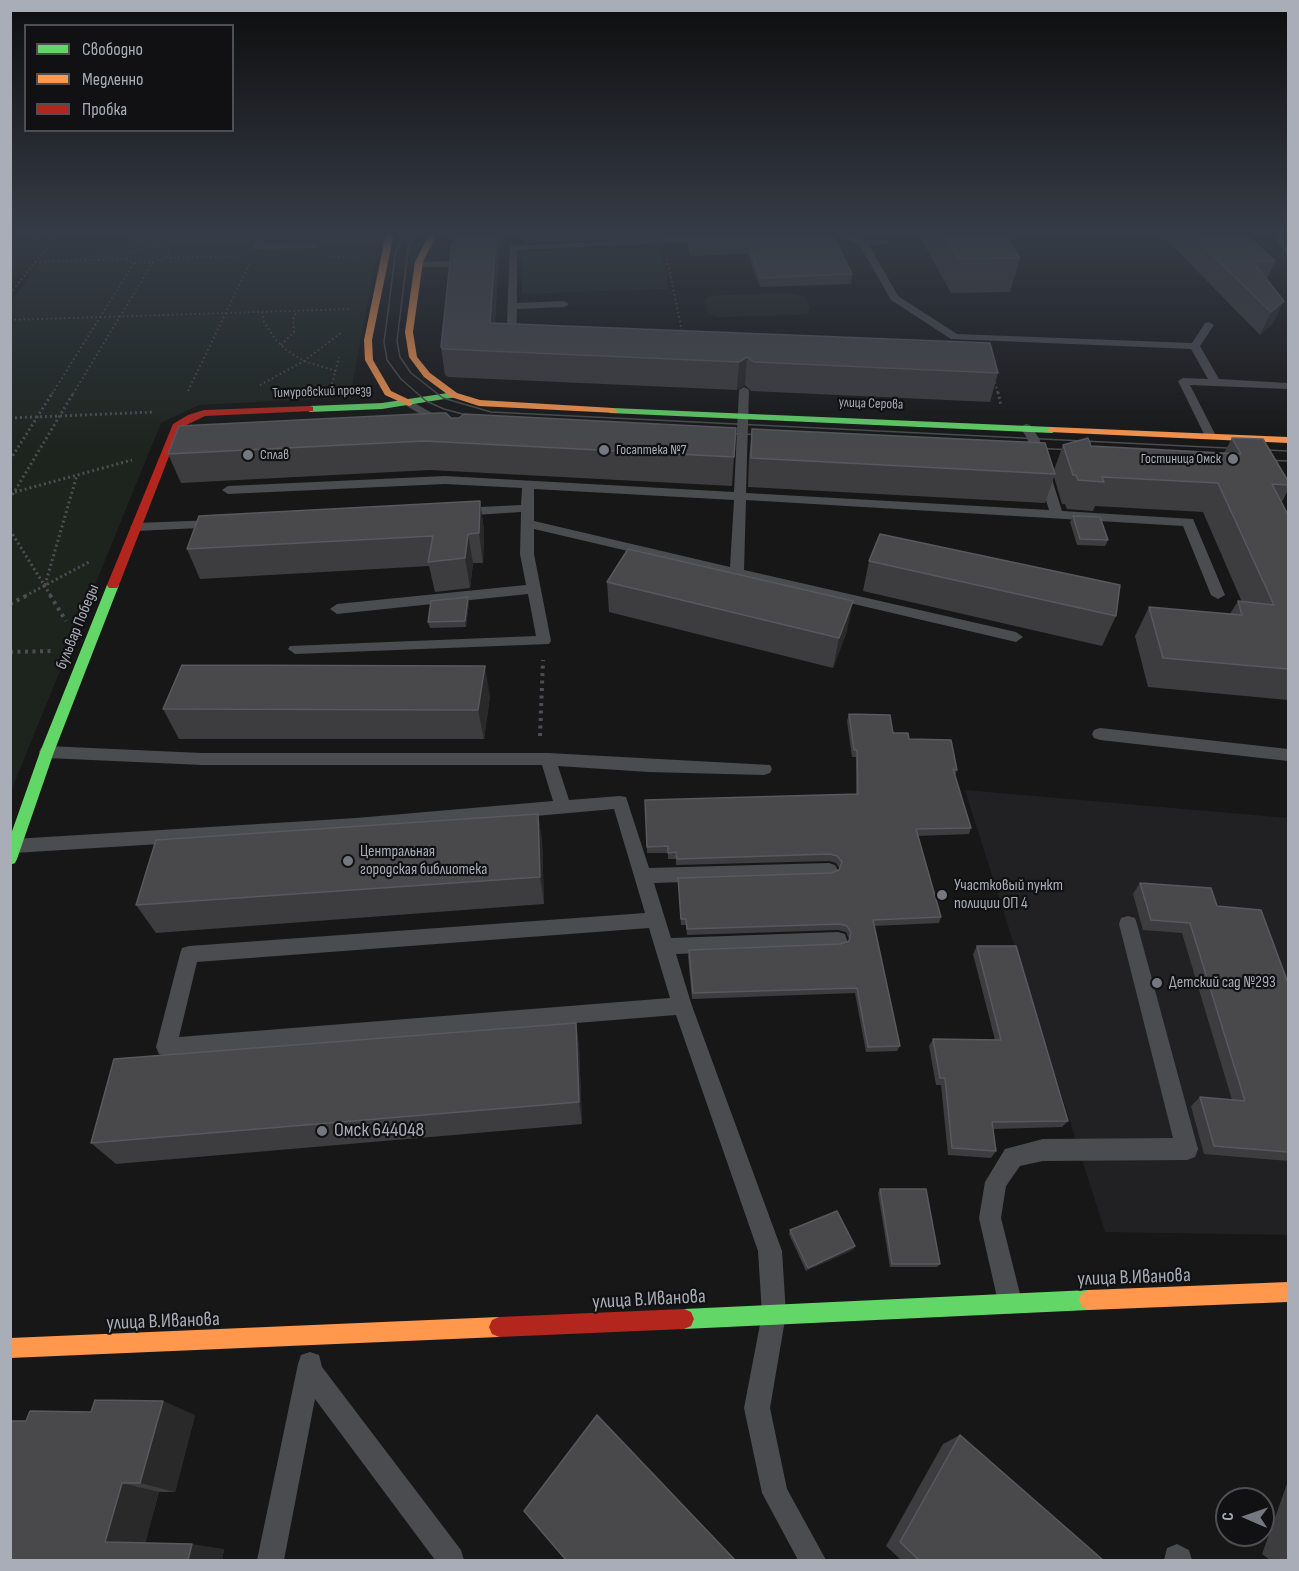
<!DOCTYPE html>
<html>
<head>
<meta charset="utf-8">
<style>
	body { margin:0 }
	#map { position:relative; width:1299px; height:1571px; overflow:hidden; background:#171717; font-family:"Sofia Sans Condensed",sans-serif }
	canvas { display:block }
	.frame { position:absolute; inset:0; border:12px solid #a8adb8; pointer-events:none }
	.legend { position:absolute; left:24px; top:24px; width:210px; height:108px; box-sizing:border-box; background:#111113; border:2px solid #4d4f55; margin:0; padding:8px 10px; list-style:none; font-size:18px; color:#a8adb8 }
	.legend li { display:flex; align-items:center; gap:12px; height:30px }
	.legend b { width:30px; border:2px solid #4d4f55 }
	.north { position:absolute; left:1215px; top:1487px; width:60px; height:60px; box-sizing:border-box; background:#111113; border:2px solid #4d4f55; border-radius:50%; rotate:272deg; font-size:16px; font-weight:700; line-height:24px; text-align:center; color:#a8adb8 }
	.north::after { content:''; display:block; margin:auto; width:21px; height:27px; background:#757880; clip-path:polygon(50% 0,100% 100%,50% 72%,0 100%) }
</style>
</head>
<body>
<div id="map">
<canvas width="1299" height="1571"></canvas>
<div class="frame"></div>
<ul class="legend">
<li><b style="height:8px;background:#63d668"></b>Свободно</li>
<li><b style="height:8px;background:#ff974d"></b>Медленно</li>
<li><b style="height:8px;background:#b3261e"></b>Пробка</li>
</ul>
<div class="north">С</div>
</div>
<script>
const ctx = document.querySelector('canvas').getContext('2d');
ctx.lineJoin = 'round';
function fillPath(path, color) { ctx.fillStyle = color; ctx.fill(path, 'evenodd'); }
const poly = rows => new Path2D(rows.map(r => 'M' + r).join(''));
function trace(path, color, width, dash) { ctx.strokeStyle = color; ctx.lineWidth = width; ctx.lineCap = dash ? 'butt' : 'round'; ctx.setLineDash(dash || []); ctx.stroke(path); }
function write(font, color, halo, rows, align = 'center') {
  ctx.font = font + ' "Sofia Sans Condensed",sans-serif'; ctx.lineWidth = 4.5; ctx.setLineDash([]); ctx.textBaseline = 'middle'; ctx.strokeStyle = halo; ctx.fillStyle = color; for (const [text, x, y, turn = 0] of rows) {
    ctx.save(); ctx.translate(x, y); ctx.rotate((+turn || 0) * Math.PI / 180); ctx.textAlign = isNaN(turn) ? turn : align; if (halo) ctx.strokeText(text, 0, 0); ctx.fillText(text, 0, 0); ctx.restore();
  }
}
fillPath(poly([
	[965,790,1288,818,1288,1235,1105,1232]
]), '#212123');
fillPath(poly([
	[381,233,350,397,199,405,161,423,11,791,11,301,42,260,82,258,130,242,134,237],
	[660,247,669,289,522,294,522,251],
	[791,293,806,297,810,308,808,313,798,315,717,317,708,313,705,302,708,297,718,295]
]), '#1d241e');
trace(poly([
	[85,234,109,233,117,236,203,233],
	[33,239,40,235,64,234],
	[153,245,167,247,171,252,164,258,153,262,134,263,126,259,127,253,153,245],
	[153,245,160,234],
	[329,257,358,256],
	[165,258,238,256],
	[667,259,682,331,685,333],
	[35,262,126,259],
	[10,294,54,238],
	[262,312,264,322,275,339,286,350,304,361,336,371],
	[10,320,349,309],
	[281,345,294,332,293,319,297,311],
	[994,378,998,394],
	[332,384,339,357],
	[260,385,304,361,342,332],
	[188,391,250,263],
	[52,394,134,263],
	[73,394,153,262]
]), '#4d4e52', 2, [1.5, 3]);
trace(poly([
	[998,392,1001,405],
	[10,418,154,412],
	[10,460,53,392],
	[15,492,132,460],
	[10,499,74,392],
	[10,530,51,596],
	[45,585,77,475],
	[25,596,89,562]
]), '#4d4e52', 3, [2, 3]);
trace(poly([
	[50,595,66,621],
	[10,604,28,595],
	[10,652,55,651],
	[540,736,543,660]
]), '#4d4e52', 4, [3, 4.5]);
fillPath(poly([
	[260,233,268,233,263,244,315,242,319,245,315,248,254,249,253,247,260,233],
	[810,233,846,233,864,240,888,240,888,244,869,245,898,296,957,334,1192,343,1205,323,1209,322,1214,325,1200,346,1219,379,1288,383,1288,389,1190,385,1216,436,1214,438,1206,438,1178,381,1183,378,1208,379,1191,349,951,339,891,300,860,245,844,238,807,238,807,234,810,233],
	[1271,233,1279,233,1288,245,1288,253,1285,252,1271,233],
	[710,236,713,237,713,241,517,250,517,303,564,301,569,304,564,307,517,309,516,343,518,345,513,348,506,345,510,246,710,236],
	[418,262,456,261,461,264,456,267,415,267,413,265,418,262],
	[744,387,749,390,746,493,1049,510,1027,438,1020,427,1026,424,1030,425,1039,438,1062,511,1193,519,1225,595,1218,599,1211,595,1183,526,746,500,744,570,1016,632,1023,637,1016,642,534,529,534,554,551,641,549,644,295,654,288,649,290,646,536,636,528,594,337,614,330,609,337,604,526,585,520,554,521,512,460,516,454,512,460,508,521,505,522,488,445,484,228,494,222,490,228,486,445,476,734,492,739,390,744,387],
	[534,489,734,500,730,567,534,521,534,489],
	[409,400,448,422,450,424,448,426,440,426,405,405,403,403,409,400],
	[216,520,222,524,221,527,136,531,130,527,136,523,216,520],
	[1100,728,1288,749,1288,761,1100,740,1094,738,1092,734,1094,730,1100,728],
	[47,746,202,753,548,753,770,765,772,769,770,773,764,775,648,772,558,766,569,800,620,796,626,797,649,868,829,863,835,865,838,870,835,875,829,877,654,883,671,938,838,932,845,934,847,940,845,946,838,948,676,954,692,1006,782,1251,786,1314,770,1408,787,1489,826,1560,798,1560,762,1493,744,1408,762,1314,758,1251,676,1015,166,1056,159,1054,156,1047,180,954,182,948,189,946,645,913,614,809,356,832,14,853,10,852,10,840,14,839,356,818,553,801,542,765,202,765,47,758,41,756,39,752,41,748,47,746],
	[649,928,670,998,179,1037,197,962,649,928],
	[1128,916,1135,918,1137,924,1198,1149,1195,1157,1187,1160,1043,1161,1020,1166,1006,1186,1001,1218,1022,1302,1018,1310,1010,1314,1002,1310,998,1302,979,1218,985,1182,1005,1149,1043,1139,1173,1138,1119,924,1121,918,1128,916],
	[310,1352,319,1355,322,1367,461,1550,464,1560,435,1560,315,1399,284,1560,257,1560,298,1364,301,1355,310,1352],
	[1177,1544,1189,1550,1192,1560,1164,1560,1167,1548,1177,1544]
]), '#4b4c50');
fillPath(poly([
	[454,392,457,393,457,397,382,409,310,412,305,409,310,406,382,403,454,392],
	[613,408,1052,427,1057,430,1052,433,610,413,608,411,613,408],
	[113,581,119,585,54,752,17,859,15,863,10,865,10,837,40,752,107,585,113,581],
	[1089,1290,1096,1293,1099,1300,1096,1307,1089,1310,684,1329,677,1326,674,1319,677,1312,684,1309,1089,1290]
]), '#63d668');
fillPath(poly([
	[386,233,394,233,372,340,373,360,391,391,412,401,412,405,409,406,385,395,365,360,364,340,386,233],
	[430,233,437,233,423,262,413,332,417,357,430,373,457,393,480,400,613,408,618,411,616,413,479,406,451,397,424,377,409,357,405,332,415,262,430,233],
	[1052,427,1288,437,1288,443,1049,432,1047,430,1052,427],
	[1288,1282,1288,1302,1089,1310,1082,1307,1079,1300,1082,1293,1089,1290,1288,1282],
	[499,1317,506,1320,509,1327,506,1334,499,1337,10,1358,10,1338,499,1317]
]), '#ff974d');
fillPath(poly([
	[310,406,313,407,313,411,205,416,180,428,119,585,117,588,109,588,107,585,173,424,188,415,204,410,310,406],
	[684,1309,691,1312,694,1319,691,1326,684,1329,499,1337,492,1334,489,1327,492,1320,499,1317,684,1309]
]), '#b3261e');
trace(poly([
	[406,233,396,250,384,342,387,360,401,379,426,401,444,409,481,419],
	[417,233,412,238,408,250,397,341,400,357,411,373,443,398,491,412,1288,451],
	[718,433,768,435],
	[1029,448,1077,450],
	[1260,460,1288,461]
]), '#4b4c4f', 1.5);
fillPath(poly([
	[453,233,500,233,495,324,998,373,990,402,751,391,745,385,737,390,448,377,445,375,441,347,454,242],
	[524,233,796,233,525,243],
	[800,233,852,274,851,284,760,287,748,254,690,256,687,246,688,237],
	[918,233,1003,233,1020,258,1010,292,951,293],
	[1160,233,1244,233,1275,261,1267,279,1273,323,1260,335],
	[451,418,734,457,732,486,430,470,181,483,168,454],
	[752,429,1054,470,1063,445,1224,453,1232,438,1288,481,1288,490,1282,502,1288,515,1288,700,1148,687,1135,636,1149,607,1230,614,1238,601,1242,602,1203,512,1095,506,1093,511,1067,509,1065,504,1062,504,1054,477,1045,503,748,487,749,458],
	[480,501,484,531,483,563,473,563,470,588,435,592,429,566,200,579,187,549],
	[1073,516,1108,540,1105,546,1077,545,1070,522],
	[869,561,1116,616,1102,646,863,591],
	[607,582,847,631,833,668,609,612],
	[468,597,469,602,466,627,430,628,428,622],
	[490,696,484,739,179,739,163,709],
	[849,714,909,739,957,770,955,776,971,828,969,834,918,836,941,917,939,923,874,926,900,1046,897,1051,866,1052,855,993,692,999,688,956,689,950,840,944,849,941,849,939,846,932,838,930,687,935,686,925,681,925,678,878,831,873,839,870,839,868,836,863,829,861,676,865,676,859,668,859,668,853,647,853,645,800,856,794,856,757,852,757,847,721],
	[538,814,542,842,544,904,156,933,136,905],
	[1140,883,1217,906,1288,983,1288,1161,1204,1154,1191,1106,1200,1097,1232,1100,1182,933,1143,930,1133,894],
	[977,946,1068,1121,1062,1127,993,1129,996,1151,991,1158,948,1155,941,1085,936,1085,929,1046,933,1039,995,1040,973,954],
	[576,1023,579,1047,582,1124,116,1164,91,1143],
	[880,1189,940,1264,937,1267,890,1267,878,1193],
	[790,1230,855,1246,853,1250,806,1271,789,1234],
	[195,1415,175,1492,159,1492,145,1543,224,1549,222,1560,10,1560,26,1421],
	[960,1435,1103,1560,901,1560,886,1546,943,1444],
	[1288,1481,1288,1560,1270,1560,1262,1554]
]), '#3d3d3f');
fillPath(poly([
	[496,233,500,233,493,351,490,323],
	[1284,301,1273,323,1260,335,1271,312],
	[747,357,745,385,737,390,739,362],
	[480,501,484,531,483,563,479,533],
	[468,534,473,563,470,588,465,558],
	[468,597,469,602,466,627,465,621],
	[853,601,847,631,833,668,839,638],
	[485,666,490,696,484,739,478,710],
	[538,814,542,842,544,904,540,877],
	[576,1023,579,1047,582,1124,579,1102],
	[855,1246,853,1250,806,1271,808,1268],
	[163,1401,195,1415,175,1492,140,1483],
	[122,1483,159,1492,144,1547,105,1542],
	[192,1544,224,1549,222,1560,188,1560]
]), '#29292a');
const building = poly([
	[453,233,496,233,490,323,990,343,998,373,754,362,747,357,739,362,443,349,441,347,452,243,460,239,453,233],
	[800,233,832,233,852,274,760,278,749,245,690,246,688,237,800,233],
	[943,233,1003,233,1020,258,959,259,943,233],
	[1190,233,1244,233,1275,261,1253,262,1284,301,1271,312,1190,233],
	[438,413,446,413,451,418,459,418,464,414,736,428,734,457,424,441,168,454,179,426,438,413],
	[752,429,1045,443,1055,474,751,458,752,429],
	[1088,438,1091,446,1241,454,1232,438,1263,439,1288,481,1288,485,1272,484,1288,515,1288,669,1163,658,1149,607,1242,615,1238,601,1274,605,1218,483,1102,477,1104,482,1078,480,1076,475,1073,475,1063,445,1088,438],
	[480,501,479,533,468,534,465,558,428,562,433,536,187,549,199,516,480,501],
	[1073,516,1100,517,1108,540,1080,539,1073,516],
	[880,534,1120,585,1116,616,869,561,880,534],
	[628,549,853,601,839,638,607,582,628,549],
	[468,597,465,621,428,622,431,601,468,597],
	[182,665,485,666,478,710,163,709,182,665],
	[849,714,890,715,893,733,908,733,909,739,951,740,957,770,953,769,971,828,916,829,941,917,873,920,900,1046,868,1047,857,988,693,993,689,950,840,944,849,941,851,933,847,926,840,924,687,929,686,919,681,919,678,878,831,873,839,870,842,862,837,856,830,854,677,859,676,852,668,853,668,846,647,847,645,800,858,794,857,750,854,750,849,714],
	[538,814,540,877,136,905,156,840,538,814],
	[1140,883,1211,888,1217,906,1261,910,1288,983,1288,1152,1214,1146,1200,1097,1245,1101,1190,923,1151,920,1140,883],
	[977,946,1016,946,1068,1121,992,1122,996,1151,952,1148,945,1078,940,1078,933,1039,1001,1040,977,946],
	[576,1023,579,1102,91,1143,114,1059,576,1023],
	[880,1189,926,1189,940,1264,892,1264,880,1189],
	[837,1211,855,1246,808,1268,790,1230,837,1211],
	[95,1400,163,1401,140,1483,122,1483,105,1542,192,1544,188,1560,10,1560,10,1421,26,1421,30,1411,91,1412,95,1400],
	[597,1415,735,1560,566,1560,524,1511,597,1415],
	[960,1435,1103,1560,919,1560,900,1542,960,1435]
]);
fillPath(building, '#49494c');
trace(building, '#58595d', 1.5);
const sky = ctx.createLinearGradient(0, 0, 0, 452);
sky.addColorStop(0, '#0d0d0d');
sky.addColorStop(0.52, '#363c47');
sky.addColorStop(1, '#363c4700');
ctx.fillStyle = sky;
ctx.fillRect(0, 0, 1299, 452);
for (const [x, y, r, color] of [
	[604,450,6,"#757880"],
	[248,455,6,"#757880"],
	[1233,459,6,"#757880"],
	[348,861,6,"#757880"],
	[942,895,6,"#757880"],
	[1157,983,6,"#757880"],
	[322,1131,6,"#757880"]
]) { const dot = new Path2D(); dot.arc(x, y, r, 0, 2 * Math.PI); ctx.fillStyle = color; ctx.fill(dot); trace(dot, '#111113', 2); }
write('14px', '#a8adb8', '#111113', [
	["Тимуровский проезд",322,392,-2],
	["улица Серова",871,404,2]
]);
write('14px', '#a8adb8', '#111113', [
	["Госаптека №7",616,450],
	["Сплав",260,455],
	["Гостиница Омск",1221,459,"right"]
], 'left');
write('16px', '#a8adb8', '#111113', [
	["бульвар Победы",78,627,-68]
]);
write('16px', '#a8adb8', '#111113', [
	["Центральная",360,852],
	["городская библиотека",360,870],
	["Участковый пункт",954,886],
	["полиции ОП 4",954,904],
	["Детский сад №293",1169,983]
], 'left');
write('20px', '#a8adb8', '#111113', [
	["Омск 644048",334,1131]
], 'left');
write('20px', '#a8adb8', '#111113', [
	["улица В.Иванова",1134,1278,-2],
	["улица В.Иванова",649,1300,-3],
	["улица В.Иванова",163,1322,-2]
]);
</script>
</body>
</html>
